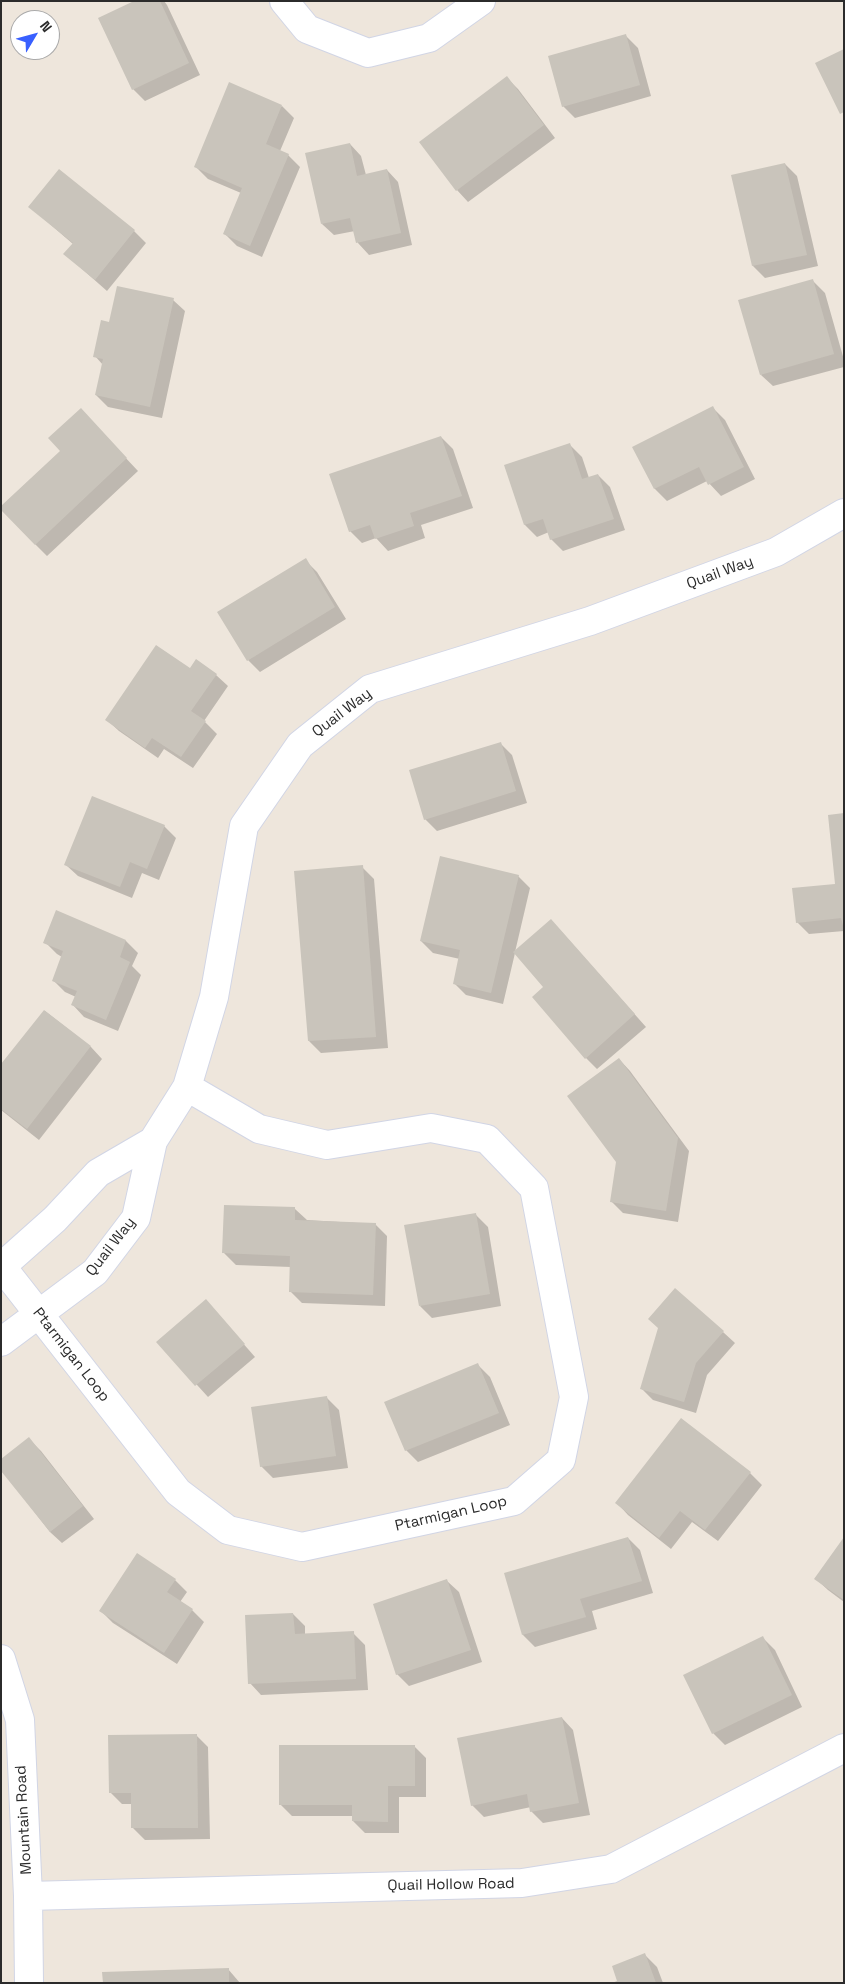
<!DOCTYPE html>
<html>
<head>
<meta charset="utf-8">
<style>
	body { margin:0 }
	#map { position:relative; width:845px; height:1984px; overflow:hidden; background:#eee6dc; font-family:"Space Grotesk",sans-serif }
	canvas { display:block }
	.frame { position:absolute; inset:0; border:2px solid #2b2b2b; pointer-events:none }
	.north { position:absolute; left:10px; top:10px; width:50px; height:50px; box-sizing:border-box; background:#fff; border:1px solid #aaa; border-radius:50%; rotate:53deg; font-size:14px; font-weight:700; line-height:20px; text-align:center; color:#2b2b2b }
	.north::after { content:''; display:block; margin:auto; width:18px; height:22px; background:#3960ff; clip-path:polygon(50% 0,100% 100%,50% 72%,0 100%) }
</style>
</head>
<body>
<div id="map">
<canvas width="845" height="1984"></canvas>
<div class="frame"></div>
<div class="north">N</div>
</div>
<script>
const ctx = document.querySelector('canvas').getContext('2d');
ctx.lineJoin = 'round';
function fillPath(path, color) { ctx.fillStyle = color; ctx.fill(path, 'evenodd'); }
const poly = rows => new Path2D(rows.map(r => 'M' + r).join(''));
function trace(path, color, width, dash) { ctx.strokeStyle = color; ctx.lineWidth = width; ctx.lineCap = dash ? 'butt' : 'round'; ctx.setLineDash(dash || []); ctx.stroke(path); }
function write(font, color, halo, rows, align = 'center') {
  ctx.font = font + ' "Space Grotesk",sans-serif'; ctx.lineWidth = 5; ctx.setLineDash([]); ctx.textBaseline = 'middle'; ctx.strokeStyle = halo; ctx.fillStyle = color; for (const [text, x, y, turn = 0] of rows) {
    ctx.save(); ctx.translate(x, y); ctx.rotate((+turn || 0) * Math.PI / 180); ctx.textAlign = isNaN(turn) ? turn : align; if (halo) ctx.strokeText(text, 0, 0); ctx.fillText(text, 0, 0); ctx.restore();
  }
}
fillPath(poly([
	[137,1,164,1,167,5,200,75,145,101,133,89],
	[626,36,638,48,651,96,575,118,563,106],
	[507,78,518,89,555,138,468,202,457,190],
	[282,106,294,118,280,151,288,155,300,167,262,257,237,246,225,234,241,193,208,179,196,167],
	[350,144,361,156,366,175,387,170,398,182,412,245,369,255,358,243,355,231,334,235,322,224],
	[785,164,797,176,818,266,765,278,753,266,733,176],
	[59,170,134,231,146,243,107,291,65,254,73,244,30,207],
	[813,281,825,293,844,360,844,367,773,386,761,375],
	[173,300,185,311,162,418,108,407,96,395,103,365,95,356,110,323],
	[713,408,725,420,755,479,721,496,707,481,667,501,655,489,634,448],
	[92,422,138,471,47,556,35,544],
	[441,437,453,449,473,508,421,525,425,538,388,551,376,538,362,543,350,531],
	[570,445,582,457,589,478,598,475,610,487,625,530,563,551,551,539,549,532,537,537,525,525,505,466],
	[305,560,317,572,346,619,260,672,248,660],
	[190,669,216,675,228,686,204,721,217,734,193,768,164,749,158,758,119,731,107,720],
	[500,743,512,755,527,803,437,831,425,819],
	[844,814,844,931,809,934,797,922,837,885],
	[164,826,176,838,159,880,142,873,132,898,78,876,66,865],
	[362,867,374,879,388,1048,321,1053,309,1041],
	[518,876,530,888,515,952,551,920,646,1027,597,1069,586,1058,545,987,515,953,503,1004,466,995,454,983,460,959,433,953,421,941],
	[57,912,126,941,138,953,132,966,141,975,118,1031,84,1017,73,1005,76,997,65,992,53,980,62,957,57,954,45,942],
	[45,1011,91,1047,102,1059,39,1140,1,1110,1,1066],
	[619,1059,630,1071,689,1151,678,1222,623,1213,611,1201,617,1162],
	[295,1209,307,1220,375,1224,387,1236,385,1306,302,1303,290,1291,291,1267,236,1265,224,1253],
	[476,1215,488,1227,501,1306,432,1318,420,1306],
	[206,1301,255,1357,208,1397,158,1342],
	[723,1332,735,1343,707,1375,696,1413,653,1400,641,1388],
	[478,1365,490,1377,510,1425,418,1462,406,1450],
	[327,1398,339,1410,348,1468,273,1478,261,1466],
	[29,1439,41,1451,94,1519,62,1543,50,1532,1,1469],
	[750,1473,762,1485,718,1541,692,1522,671,1549,628,1515,617,1503],
	[628,1538,640,1550,653,1593,592,1611,597,1629,535,1647,523,1635,505,1574],
	[844,1539,844,1602,828,1590,816,1579],
	[175,1580,187,1592,180,1602,192,1610,204,1622,177,1664,113,1623,101,1611],
	[447,1581,459,1592,482,1662,409,1686,397,1674],
	[293,1614,305,1626,305,1635,353,1633,365,1645,368,1690,261,1695,250,1683],
	[763,1638,775,1650,802,1707,725,1745,713,1733],
	[562,1718,573,1730,590,1815,543,1823,531,1811,531,1807,484,1817,472,1805],
	[196,1735,208,1747,210,1839,145,1840,133,1828,132,1804,122,1804,110,1792],
	[414,1746,426,1758,426,1797,399,1797,399,1833,365,1833,353,1821,353,1816,292,1816,280,1804],
	[645,1955,657,1967,663,1983,615,1983,619,1981],
	[228,1969,240,1983,104,1983]
]), '#0003');
fillPath(poly([
	[134,1,160,1,189,63,132,90,98,18],
	[626,34,640,85,562,107,548,56],
	[844,49,844,112,840,114,815,63],
	[507,76,544,125,456,191,419,142],
	[229,82,282,105,266,144,289,154,250,246,223,234,242,188,194,167],
	[350,143,357,176,387,169,401,233,356,243,350,218,321,224,305,153],
	[785,163,807,255,752,266,731,175],
	[59,169,135,230,95,280,63,254,73,243,28,207],
	[813,279,834,354,760,375,738,300],
	[117,286,174,298,150,407,95,395,103,359,93,357,101,320,109,322],
	[713,406,744,467,708,485,699,467,654,489,632,447],
	[81,408,127,458,35,545,1,510,1,506,60,451,48,438],
	[441,436,462,496,410,513,414,526,375,539,370,525,349,532,329,474],
	[570,443,582,479,598,474,614,519,550,540,543,519,524,525,504,465],
	[306,558,335,607,247,661,217,612],
	[156,645,190,668,196,659,217,674,191,711,206,721,181,757,152,738,145,748,105,720],
	[501,742,516,791,424,820,409,770],
	[92,796,165,825,147,869,130,862,120,887,64,865],
	[844,813,844,929,841,918,796,923,792,888,835,884,828,815],
	[440,856,519,875,491,993,453,984,460,950,420,941],
	[363,865,376,1037,308,1041,294,871],
	[56,910,126,940,120,957,130,962,106,1020,71,1005,77,991,52,981,63,951,43,943],
	[551,919,635,1014,585,1059,532,997,543,987,513,952],
	[44,1010,91,1046,27,1129,1,1109,1,1064],
	[619,1058,678,1138,666,1211,610,1202,616,1162,567,1096],
	[224,1205,295,1207,295,1220,376,1223,373,1295,289,1292,290,1256,222,1253],
	[476,1213,490,1294,419,1306,404,1225],
	[675,1288,724,1331,696,1363,684,1402,640,1389,658,1328,648,1319],
	[206,1299,245,1344,195,1386,156,1342],
	[478,1363,499,1413,405,1451,384,1402],
	[327,1396,336,1456,260,1467,251,1407],
	[681,1418,751,1472,705,1530,680,1511,659,1538,615,1503],
	[29,1437,83,1506,50,1532,1,1471,1,1459],
	[628,1537,642,1581,580,1599,586,1617,522,1635,504,1573],
	[844,1537,844,1600,814,1579],
	[137,1553,176,1579,167,1592,193,1609,164,1653,99,1611],
	[447,1579,471,1650,396,1675,373,1604],
	[293,1613,295,1634,354,1631,356,1679,248,1684,245,1615],
	[763,1636,792,1695,712,1734,683,1675],
	[562,1717,579,1803,530,1812,527,1794,471,1806,457,1738],
	[197,1734,198,1828,131,1828,131,1793,109,1793,108,1735],
	[279,1745,415,1745,415,1786,388,1786,388,1822,352,1821,352,1805,279,1805],
	[645,1953,656,1983,612,1983,617,1981,612,1966],
	[229,1968,229,1983,103,1983,102,1972]
]), '#c9c4bb');
const minor = poly([
	[284,1,307,29,368,53,429,38,481,1],
	[1,1267,55,1219,98,1173,153,1141],
	[2,1267,178,1492,228,1530,302,1547,514,1501,561,1460,574,1397,534,1188,487,1139,431,1128,327,1145,259,1129,187,1087],
	[1,1342,95,1272,136,1218,153,1141,187,1087,214,997,244,826,300,745,370,689,590,621,776,552,844,513],
	[1,1659,20,1720,28,1896,29,1983],
	[28,1896,522,1883,611,1869,844,1748]
]);
trace(minor, '#d1d5e5', 30);
trace(minor, '#fff', 28);
write('15px', '#2b2b2b', '#fff', [
	["Quail Way",720,573,-20],
	["Quail Way",342,713,-37],
	["Quail Way",111,1247,-52],
	["Ptarmigan Loop",71,1355,52],
	["Ptarmigan Loop",451,1514,-13],
	["Mountain Road",24,1820,-93],
	["Quail Hollow Road",451,1885,-1]
]);
</script>
</body>
</html>
